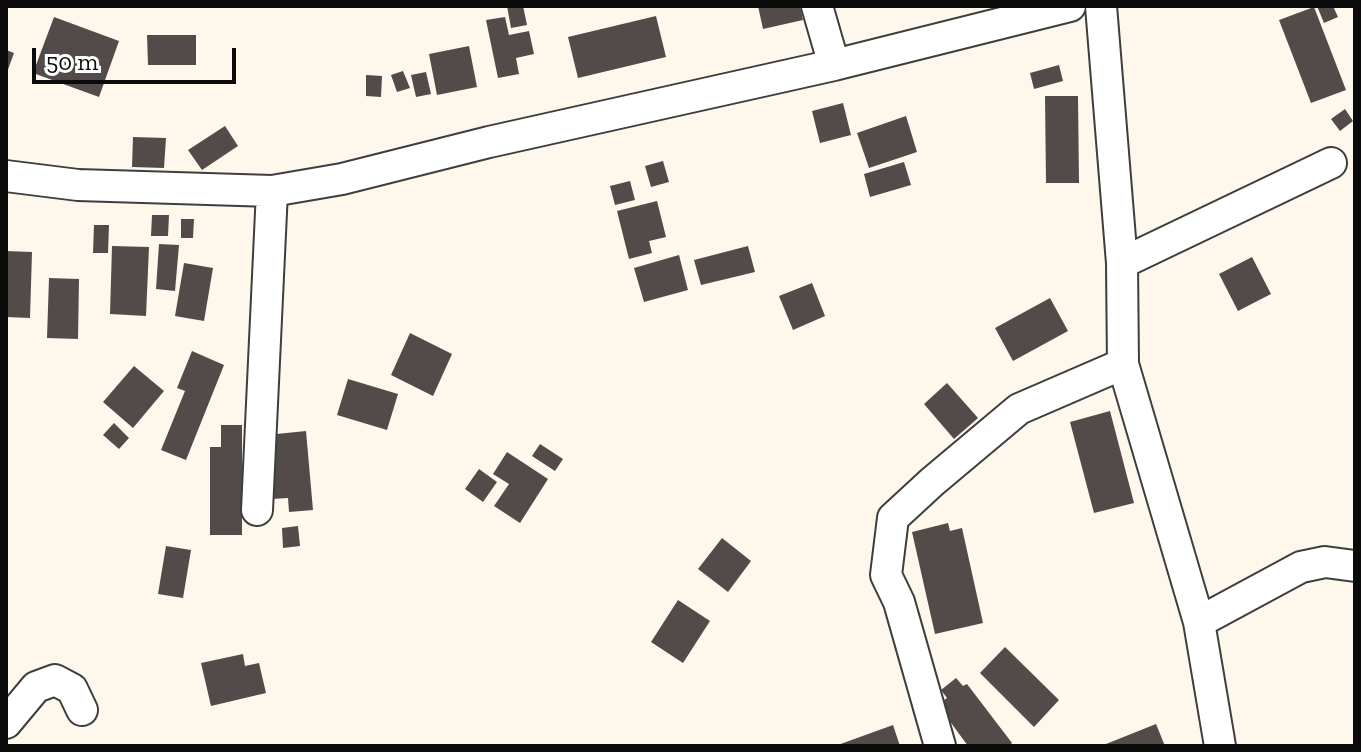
<!DOCTYPE html>
<html>
<head>
<meta charset="utf-8">
<style>
	body { margin:0 }
	#map { position:relative; width:1361px; height:752px; overflow:hidden; background:#fdf7ec; font-family:"Zilla Slab",serif }
	canvas { display:block }
	.frame { position:absolute; inset:0; border:8px solid #0b0b0b; pointer-events:none }
	.scale { position:absolute; left:32px; top:48px; width:204px; height:36px; box-sizing:border-box; border:4px solid #0b0b0b; border-top:0; padding-left:10px; font-size:24px; line-height:28px; white-space:nowrap; color:#0b0b0b; -webkit-text-stroke:6px #fff; paint-order:stroke }
</style>
</head>
<body>
<div id="map">
<canvas width="1361" height="752"></canvas>
<div class="frame"></div>
<div class="scale">50 m</div>
</div>
<script>
const ctx = document.querySelector('canvas').getContext('2d');
ctx.lineJoin = 'round';
function fillPath(path, color) { ctx.fillStyle = color; ctx.fill(path, 'evenodd'); }
const poly = rows => new Path2D(rows.map(r => 'M' + r).join(''));
function trace(path, color, width, dash) { ctx.strokeStyle = color; ctx.lineWidth = width; ctx.lineCap = dash ? 'butt' : 'round'; ctx.setLineDash(dash || []); ctx.stroke(path); }
fillPath(poly([
	[507,6,523,6,527,25,511,28],
	[758,6,800,6,803,20,763,29],
	[1317,6,1333,6,1338,17,1324,23],
	[1314,7,1346,90,1311,103,1279,20],
	[656,16,666,57,578,78,568,37],
	[54,17,119,41,99,97,33,73],
	[505,17,509,35,529,31,534,54,516,58,519,74,498,78,486,20],
	[147,35,196,35,196,65,148,65],
	[469,46,477,87,437,95,429,54],
	[6,50,14,53,6,75],
	[1059,65,1063,81,1034,89,1030,73],
	[403,71,410,88,397,92,391,75],
	[426,72,431,94,416,97,411,75],
	[366,75,382,76,381,97,366,96],
	[1045,96,1078,96,1079,183,1046,183],
	[843,103,851,135,820,143,812,111],
	[1345,109,1353,121,1340,131,1331,119],
	[906,116,917,152,869,168,857,133],
	[225,126,238,146,202,170,188,150],
	[133,137,166,138,164,168,132,167],
	[663,161,669,182,651,187,645,166],
	[904,162,911,185,870,197,864,174],
	[630,181,635,200,615,205,610,186],
	[657,201,666,237,649,241,652,253,629,259,617,211],
	[152,215,169,215,168,236,151,236],
	[181,219,194,219,193,238,181,238],
	[94,225,109,225,108,253,93,253],
	[159,244,179,245,175,291,156,289],
	[112,246,149,247,146,316,110,314],
	[748,246,755,272,701,285,694,260],
	[6,251,32,252,30,318,6,317],
	[679,255,688,290,644,302,634,268],
	[1252,257,1271,294,1238,311,1219,274],
	[184,263,213,268,204,321,175,316],
	[49,278,79,279,78,339,47,338],
	[812,283,825,316,793,330,779,296],
	[1050,298,1068,331,1013,361,995,328],
	[410,333,452,354,433,396,391,375],
	[192,351,224,365,186,460,161,450,185,391,177,388],
	[134,366,164,391,133,428,103,402],
	[348,379,398,394,387,430,337,415],
	[947,383,978,418,954,439,924,404],
	[1110,411,1134,503,1094,513,1070,422],
	[114,423,129,438,119,449,103,435],
	[221,425,242,425,242,535,210,535,210,447,221,447],
	[306,431,313,510,289,512,288,498,272,499,267,435],
	[540,444,563,459,555,471,532,456],
	[507,452,548,479,520,523,494,506,509,484,493,474],
	[479,469,497,482,483,502,465,489],
	[948,523,950,531,962,528,983,623,935,634,912,532],
	[298,526,300,546,283,548,282,528],
	[722,538,751,561,728,592,698,569],
	[166,546,191,550,183,598,158,594],
	[678,600,710,621,683,663,651,642],
	[1005,647,1059,700,1034,727,980,673],
	[243,654,245,666,259,663,266,693,211,706,201,663],
	[956,678,963,686,967,684,1012,743,1009,746,968,746,938,705,947,698,941,690],
	[1156,724,1165,746,1101,746],
	[893,725,900,746,835,746]
]), '#534b49');
const minor = poly([
	[817,6,834,65],
	[1101,6,1122,263,1123,364,1199,622,1220,746],
	[6,176,78,185,272,191,342,179,489,142,834,65,1070,6],
	[1122,263,1331,163],
	[257,510,272,191],
	[1199,622,1301,567,1325,562,1355,566],
	[6,723,36,687,55,680,72,689,82,710],
	[940,746,899,602,886,575,893,518,932,482,1019,409,1123,364]
]);
trace(minor, '#3e3e3e', 34);
trace(minor, '#fff', 30);
</script>
</body>
</html>
